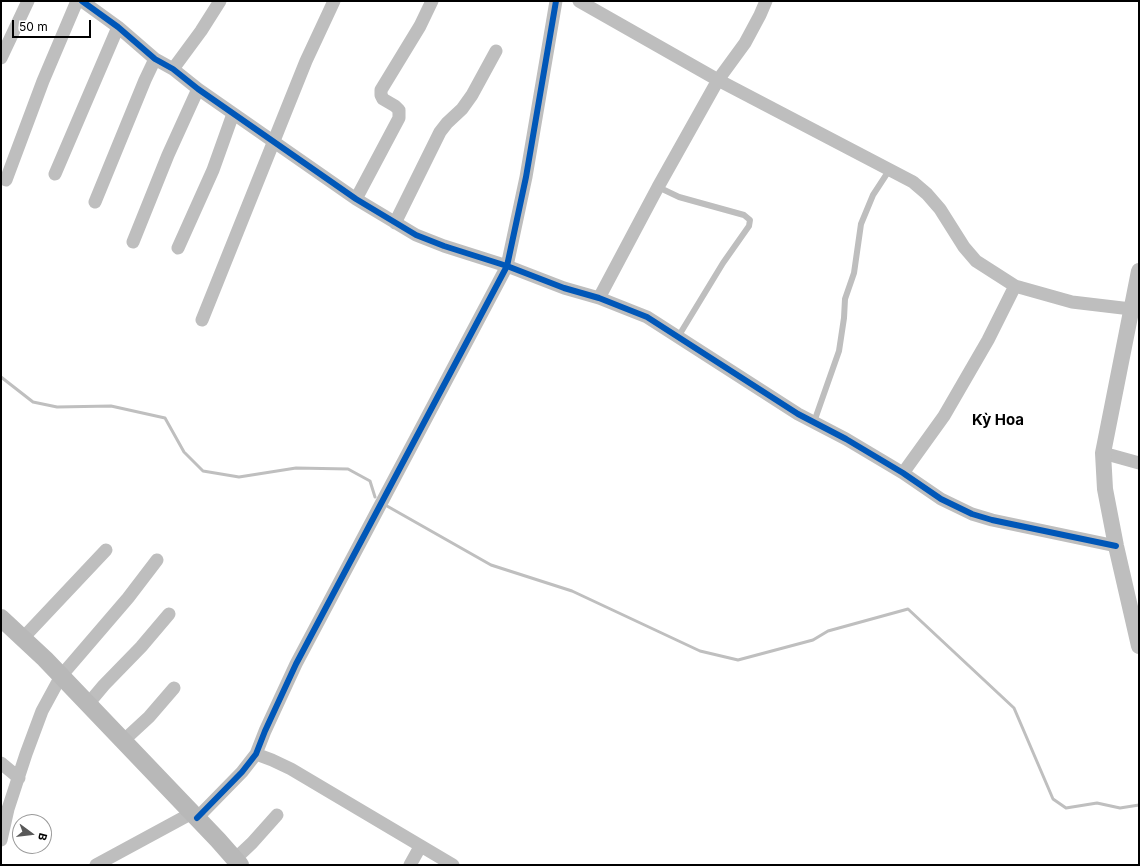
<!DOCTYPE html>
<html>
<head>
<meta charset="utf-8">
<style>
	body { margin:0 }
	#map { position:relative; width:1140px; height:866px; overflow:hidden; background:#fff; font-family:Inter,sans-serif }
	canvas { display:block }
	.frame { position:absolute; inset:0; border:2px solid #000; pointer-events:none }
	.north { position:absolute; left:12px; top:814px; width:40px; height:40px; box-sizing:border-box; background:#fff; border:1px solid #999; border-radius:50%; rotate:105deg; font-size:11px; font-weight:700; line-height:16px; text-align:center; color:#000 }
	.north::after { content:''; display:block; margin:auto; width:14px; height:18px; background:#595959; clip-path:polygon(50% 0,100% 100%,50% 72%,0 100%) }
	.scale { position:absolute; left:12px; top:20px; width:79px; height:18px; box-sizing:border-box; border:2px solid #000; border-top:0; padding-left:5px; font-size:12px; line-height:14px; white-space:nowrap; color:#000; -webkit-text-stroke:3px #fff; paint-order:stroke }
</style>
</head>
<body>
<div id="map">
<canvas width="1140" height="866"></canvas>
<div class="frame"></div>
<div class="north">B</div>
<div class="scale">50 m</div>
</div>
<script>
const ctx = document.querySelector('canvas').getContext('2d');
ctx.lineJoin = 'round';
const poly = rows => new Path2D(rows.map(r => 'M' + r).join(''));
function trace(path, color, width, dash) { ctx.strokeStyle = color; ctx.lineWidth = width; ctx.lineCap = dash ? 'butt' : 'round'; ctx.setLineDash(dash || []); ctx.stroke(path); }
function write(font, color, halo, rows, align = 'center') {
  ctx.font = font + ' Inter,sans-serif'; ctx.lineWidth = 3; ctx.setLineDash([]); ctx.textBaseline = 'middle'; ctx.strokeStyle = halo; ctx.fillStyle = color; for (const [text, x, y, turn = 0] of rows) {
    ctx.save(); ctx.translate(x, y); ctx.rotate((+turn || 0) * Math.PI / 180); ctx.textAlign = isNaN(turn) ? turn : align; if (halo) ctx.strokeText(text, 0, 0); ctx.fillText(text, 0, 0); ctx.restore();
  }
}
trace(poly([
	[1,377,33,402,57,407,111,406,165,418,184,452,203,471,239,477,296,468,348,469,370,481,375,497],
	[387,506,491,565,572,591,700,651,738,660,813,640,828,631,908,609,1014,708,1053,799,1066,808,1097,803,1120,808,1139,805]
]), '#bfbfbf', 3);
trace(poly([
	[658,187,679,197,744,215,750,220,749,226,723,263,678,337],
	[814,422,839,351,844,318,845,299,854,273,861,224,873,195,890,169]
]), '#bebebe', 6);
trace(poly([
	[82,1,118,27,155,59,173,69,198,89,356,199,416,235,444,246,507,266,564,288,599,298,647,317,798,414,846,439,903,473,941,499,972,514,992,520,1116,546],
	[579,1,718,80,913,182,927,194,940,209,964,247,976,261,1015,286,1072,302,1131,309],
	[1,58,28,1],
	[173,69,201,31,220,1],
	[55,174,118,27],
	[6,180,43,81,77,1],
	[356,199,399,118,399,110,395,106,383,99,381,95,381,90,420,26,432,1],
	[95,202,145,80,155,59],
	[395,223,440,132,447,123,462,109,472,95,496,51],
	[133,242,168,155,198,89],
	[178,248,213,170,233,114],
	[599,298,658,187,718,80,745,43,760,15,766,1],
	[202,320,306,61,334,1],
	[1103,453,1139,463],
	[903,473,944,416,988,340,1015,286],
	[23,638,106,550],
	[88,704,104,685,141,647,169,614],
	[123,741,149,717,174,688],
	[256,754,272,760,291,769,453,865],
	[1,763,19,778],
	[197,818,242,772,256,754,265,731,296,664,507,266,526,177,556,1],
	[1,840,8,809,26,754,42,711,61,676,128,598,157,560],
	[235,859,252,843,277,815],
	[96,865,192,813],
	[410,865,420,847]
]), '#bebebe', 13);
trace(poly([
	[1139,271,1103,453,1105,489,1116,546,1139,646]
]), '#bebebe', 16);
trace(poly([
	[1,618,45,659,218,840,240,865]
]), '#b8b8b8', 18);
trace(poly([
	[82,1,118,27,155,59,173,69,198,89,356,199,416,235,444,246,507,266,564,288,599,298,647,317,798,414,846,439,903,473,941,499,972,514,992,520,1116,546],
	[197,818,242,772,256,754,265,731,296,664,507,266,526,177,556,1]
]), '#0057b8', 6);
write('bold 15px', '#000', '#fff', [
	["Kỳ Hoa",998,420]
]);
</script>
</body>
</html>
